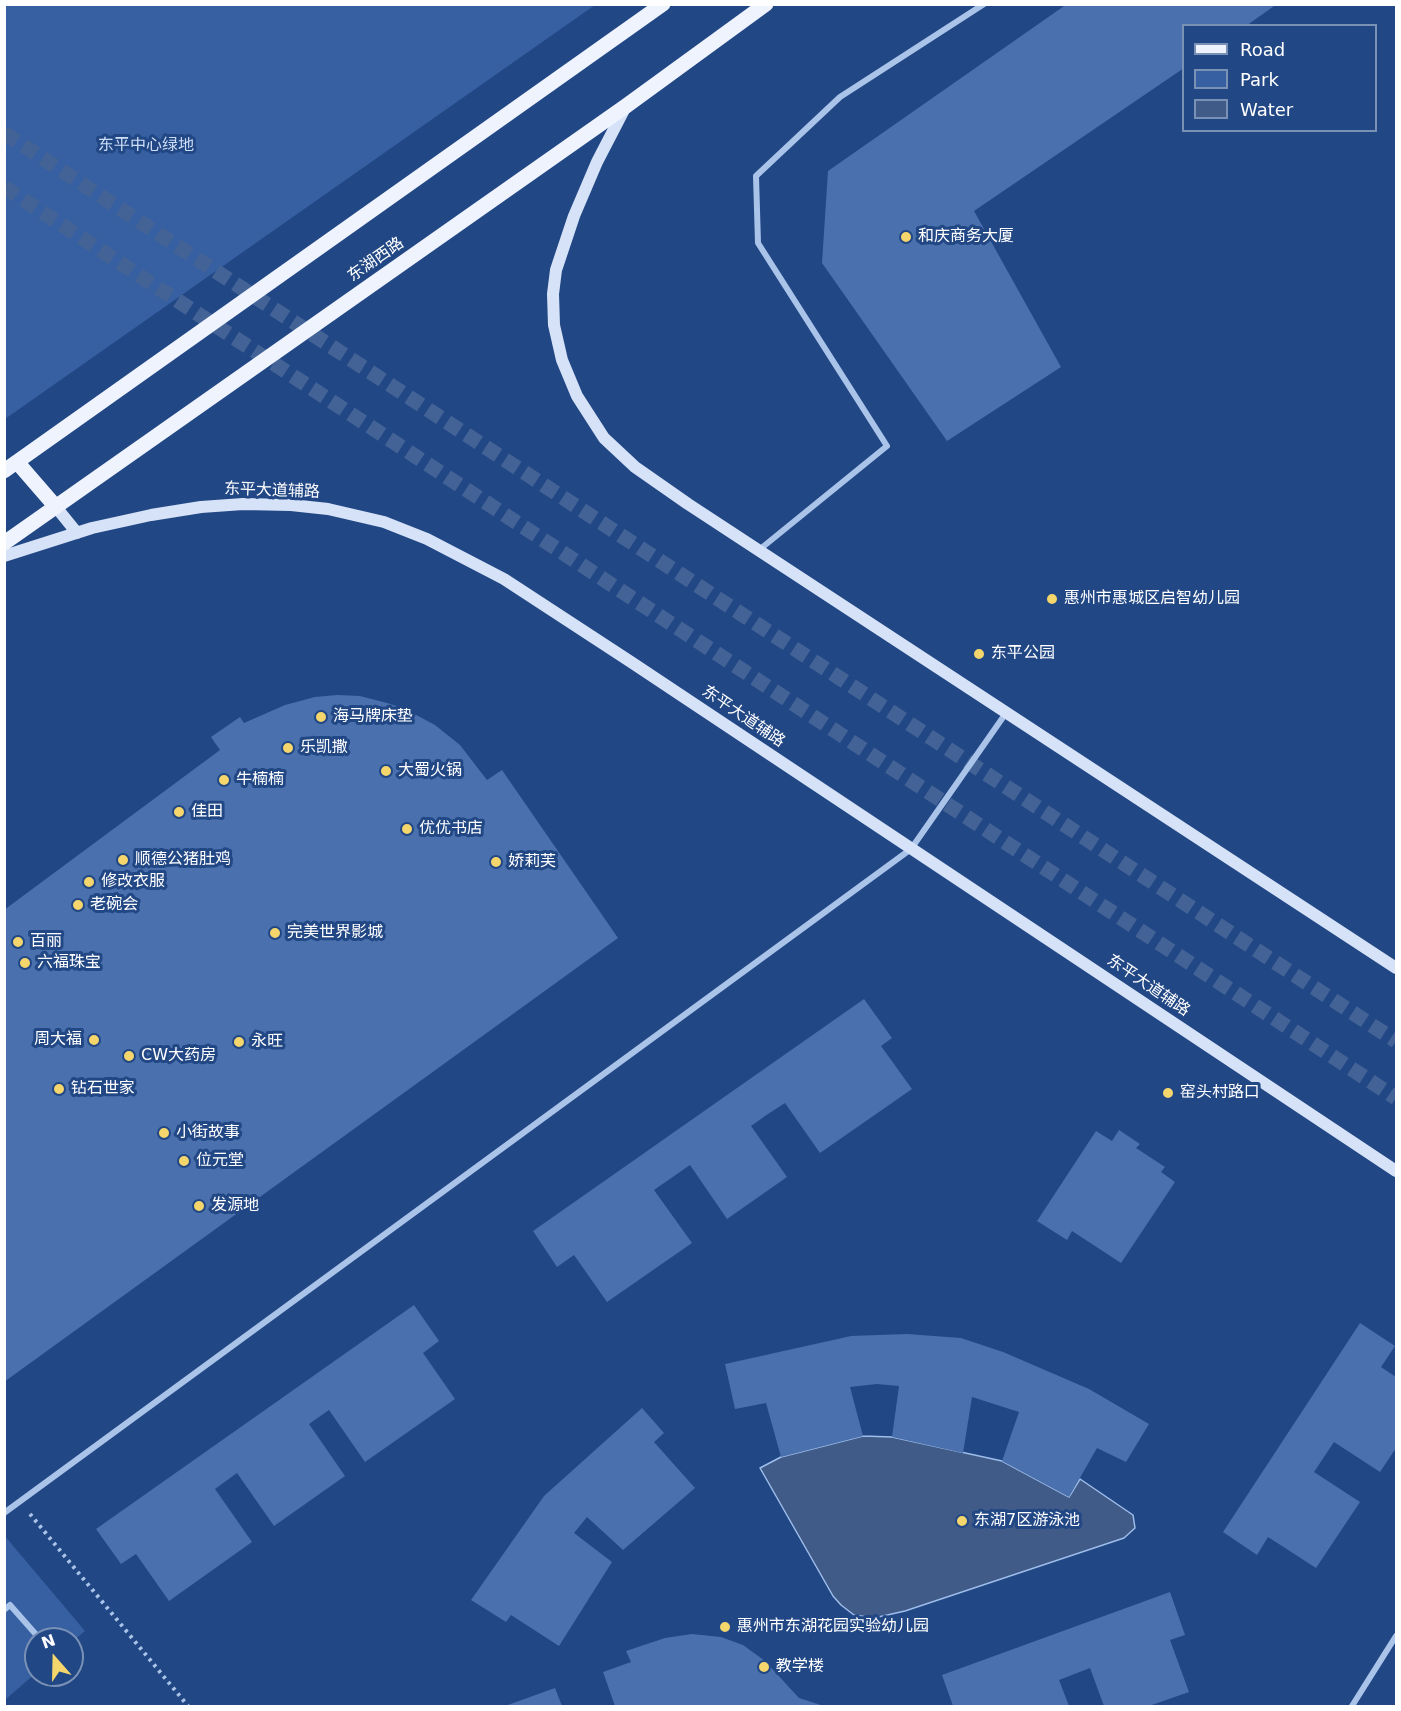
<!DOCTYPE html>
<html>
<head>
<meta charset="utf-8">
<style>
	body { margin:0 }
	#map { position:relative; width:1401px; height:1711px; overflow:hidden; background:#224785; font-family:"DejaVu Sans",sans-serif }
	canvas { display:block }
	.frame { position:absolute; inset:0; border:6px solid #fff; pointer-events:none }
	.legend { position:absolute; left:1182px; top:24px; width:195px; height:108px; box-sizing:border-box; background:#224785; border:2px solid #7a91b6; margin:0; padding:8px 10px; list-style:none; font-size:18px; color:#fff }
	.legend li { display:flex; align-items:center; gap:12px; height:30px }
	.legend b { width:30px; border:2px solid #7a91b6 }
	.north { position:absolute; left:24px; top:1627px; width:60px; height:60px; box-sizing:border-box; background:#224785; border:2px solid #7a91b6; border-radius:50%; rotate:340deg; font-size:16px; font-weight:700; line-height:24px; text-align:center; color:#fff }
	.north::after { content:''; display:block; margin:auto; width:21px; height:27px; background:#f5d66c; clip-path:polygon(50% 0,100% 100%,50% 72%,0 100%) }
</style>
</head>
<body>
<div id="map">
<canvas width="1401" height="1711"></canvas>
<div class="frame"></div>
<ul class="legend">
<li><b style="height:8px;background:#eef3fe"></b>Road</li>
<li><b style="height:16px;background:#3660a2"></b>Park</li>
<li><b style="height:16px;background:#405b88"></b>Water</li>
</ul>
<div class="north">N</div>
</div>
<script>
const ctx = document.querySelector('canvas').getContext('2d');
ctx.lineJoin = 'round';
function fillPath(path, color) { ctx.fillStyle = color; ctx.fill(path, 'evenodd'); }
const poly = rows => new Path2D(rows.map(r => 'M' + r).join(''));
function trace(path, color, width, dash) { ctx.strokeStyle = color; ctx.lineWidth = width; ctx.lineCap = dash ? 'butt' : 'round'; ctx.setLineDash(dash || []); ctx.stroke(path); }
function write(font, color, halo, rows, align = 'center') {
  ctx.font = font + ' "DejaVu Sans","Noto Sans SC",sans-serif'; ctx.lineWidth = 6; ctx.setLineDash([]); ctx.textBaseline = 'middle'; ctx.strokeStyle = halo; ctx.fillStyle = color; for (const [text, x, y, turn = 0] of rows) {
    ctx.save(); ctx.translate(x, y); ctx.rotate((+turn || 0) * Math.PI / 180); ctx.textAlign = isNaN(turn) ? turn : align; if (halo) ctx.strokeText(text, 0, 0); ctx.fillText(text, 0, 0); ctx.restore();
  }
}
fillPath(poly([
	[5,4,595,4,595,5,5,419],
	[4,1535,85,1631,72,1642,72,1639,36,1639,36,1673,5,1700]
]), '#3660a2');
const water = poly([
	[863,1436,892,1437,1002,1461,1069,1497,1080,1479,1133,1515,1135,1528,1124,1538,905,1611,874,1618,854,1615,841,1605,833,1596,760,1468,781,1457,863,1436]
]);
fillPath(water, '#405b88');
trace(water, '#9ebdea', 1.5);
fillPath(poly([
	[1067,4,1272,4,1274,6,1246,26,1184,26,1184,68,974,211,1061,367,947,441,822,263,828,171],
	[337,695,360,696,387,703,403,708,435,725,460,745,487,780,502,770,618,938,4,1382,4,910,220,750,211,737,240,717,244,723,285,705,315,697],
	[864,999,892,1038,881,1046,912,1089,820,1153,785,1103,768,1114,751,1126,787,1177,727,1219,690,1165,654,1190,692,1243,607,1302,574,1255,557,1267,533,1231],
	[1119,1130,1140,1144,1136,1148,1165,1167,1161,1172,1175,1182,1121,1263,1072,1231,1067,1240,1037,1221,1096,1131,1112,1141],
	[414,1305,439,1341,423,1353,455,1399,365,1462,329,1410,309,1424,345,1476,274,1526,237,1473,215,1489,252,1542,169,1601,136,1554,121,1564,96,1529],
	[1360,1323,1395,1346,1381,1367,1396,1377,1396,1448,1380,1472,1334,1442,1314,1472,1360,1502,1316,1568,1268,1537,1257,1555,1223,1532],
	[907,1334,961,1338,1003,1352,1089,1389,1149,1424,1126,1462,1097,1448,1069,1497,1002,1461,1019,1412,972,1397,963,1453,892,1437,899,1386,877,1384,850,1387,863,1436,781,1457,766,1403,735,1409,725,1364,851,1336],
	[642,1408,664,1433,654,1442,695,1488,623,1550,587,1517,574,1533,612,1562,559,1646,511,1615,506,1622,471,1600,544,1496],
	[1170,1592,1185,1635,1170,1640,1189,1692,1149,1706,1104,1706,1090,1668,1059,1680,1069,1706,953,1706,942,1675],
	[692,1634,721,1637,743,1645,765,1661,799,1698,824,1706,615,1706,603,1672,631,1662,626,1651,665,1638],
	[555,1688,562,1706,505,1706]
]), '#4a70ad');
trace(poly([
	[4,133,1396,1041],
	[4,187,1396,1098]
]), '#436397', 15, [15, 8]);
trace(poly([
	[30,1514,188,1706]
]), '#aac3e9', 4, [3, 4.5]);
trace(poly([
	[759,550,887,446,758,243,756,176,840,97,984,4],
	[4,1513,911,849,1006,713],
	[4,1610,10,1605,40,1639],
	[1352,1706,1396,1636]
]), '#aac3e9', 6);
trace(poly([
	[626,106,597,162,574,216,556,270,553,294,554,325,562,360,577,396,604,438,635,467,688,504,1396,968],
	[56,507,77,533],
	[4,556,92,528,151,515,201,507,243,504,291,505,328,509,384,522,427,539,504,579,631,662,1396,1171]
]), '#d5e2f7', 12);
trace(poly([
	[17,462,56,507],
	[4,471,663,4],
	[4,543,626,106,766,4]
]), '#eef3fe', 15);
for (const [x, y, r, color] of [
	[906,237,6,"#f5d66c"],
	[1052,599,6,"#f5d66c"],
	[979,654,6,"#f5d66c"],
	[321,717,6,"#f5d66c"],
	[288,748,6,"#f5d66c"],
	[386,771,6,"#f5d66c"],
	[224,780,6,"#f5d66c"],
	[179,812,6,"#f5d66c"],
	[407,829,6,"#f5d66c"],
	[123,860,6,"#f5d66c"],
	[496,862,6,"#f5d66c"],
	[89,882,6,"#f5d66c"],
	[78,905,6,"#f5d66c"],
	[275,933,6,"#f5d66c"],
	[18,942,6,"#f5d66c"],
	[25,963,6,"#f5d66c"],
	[94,1040,6,"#f5d66c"],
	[239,1042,6,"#f5d66c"],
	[129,1056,6,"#f5d66c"],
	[59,1089,6,"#f5d66c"],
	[1168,1093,6,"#f5d66c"],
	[164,1133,6,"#f5d66c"],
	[184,1161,6,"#f5d66c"],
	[199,1206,6,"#f5d66c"],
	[962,1521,6,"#f5d66c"],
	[725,1627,6,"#f5d66c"],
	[764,1667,6,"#f5d66c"]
]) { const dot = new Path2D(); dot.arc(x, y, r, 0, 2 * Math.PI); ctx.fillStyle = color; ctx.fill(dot); trace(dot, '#224785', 2); }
write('16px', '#cfdef7', '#224785', [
	["东平中心绿地",146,146]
]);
write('16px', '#fff', '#224785', [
	["和庆商务大厦",918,237],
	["惠州市惠城区启智幼儿园",1064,599],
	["东平公园",991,654],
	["海马牌床垫",333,717],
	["乐凯撒",300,748],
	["大蜀火锅",398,771],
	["牛楠楠",236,780],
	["佳田",191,812],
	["优优书店",419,829],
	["顺德公猪肚鸡",135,860],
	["娇莉芙",508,862],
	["修改衣服",101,882],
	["老碗会",90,905],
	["完美世界影城",287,933],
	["百丽",30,942],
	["六福珠宝",37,963],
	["周大福",82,1040,"right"],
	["永旺",251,1042],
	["CW大药房",141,1056],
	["钻石世家",71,1089],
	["窑头村路口",1180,1093],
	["小街故事",176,1133],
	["位元堂",196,1161],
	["发源地",211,1206],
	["东湖7区游泳池",974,1521],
	["惠州市东湖花园实验幼儿园",737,1627],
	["教学楼",776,1667]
], 'left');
write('16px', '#fff', '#224785', [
	["东湖西路",376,260,-35],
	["东平大道辅路",272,491,2],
	["东平大道辅路",743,717,34],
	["东平大道辅路",1148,986,34]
]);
</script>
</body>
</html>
